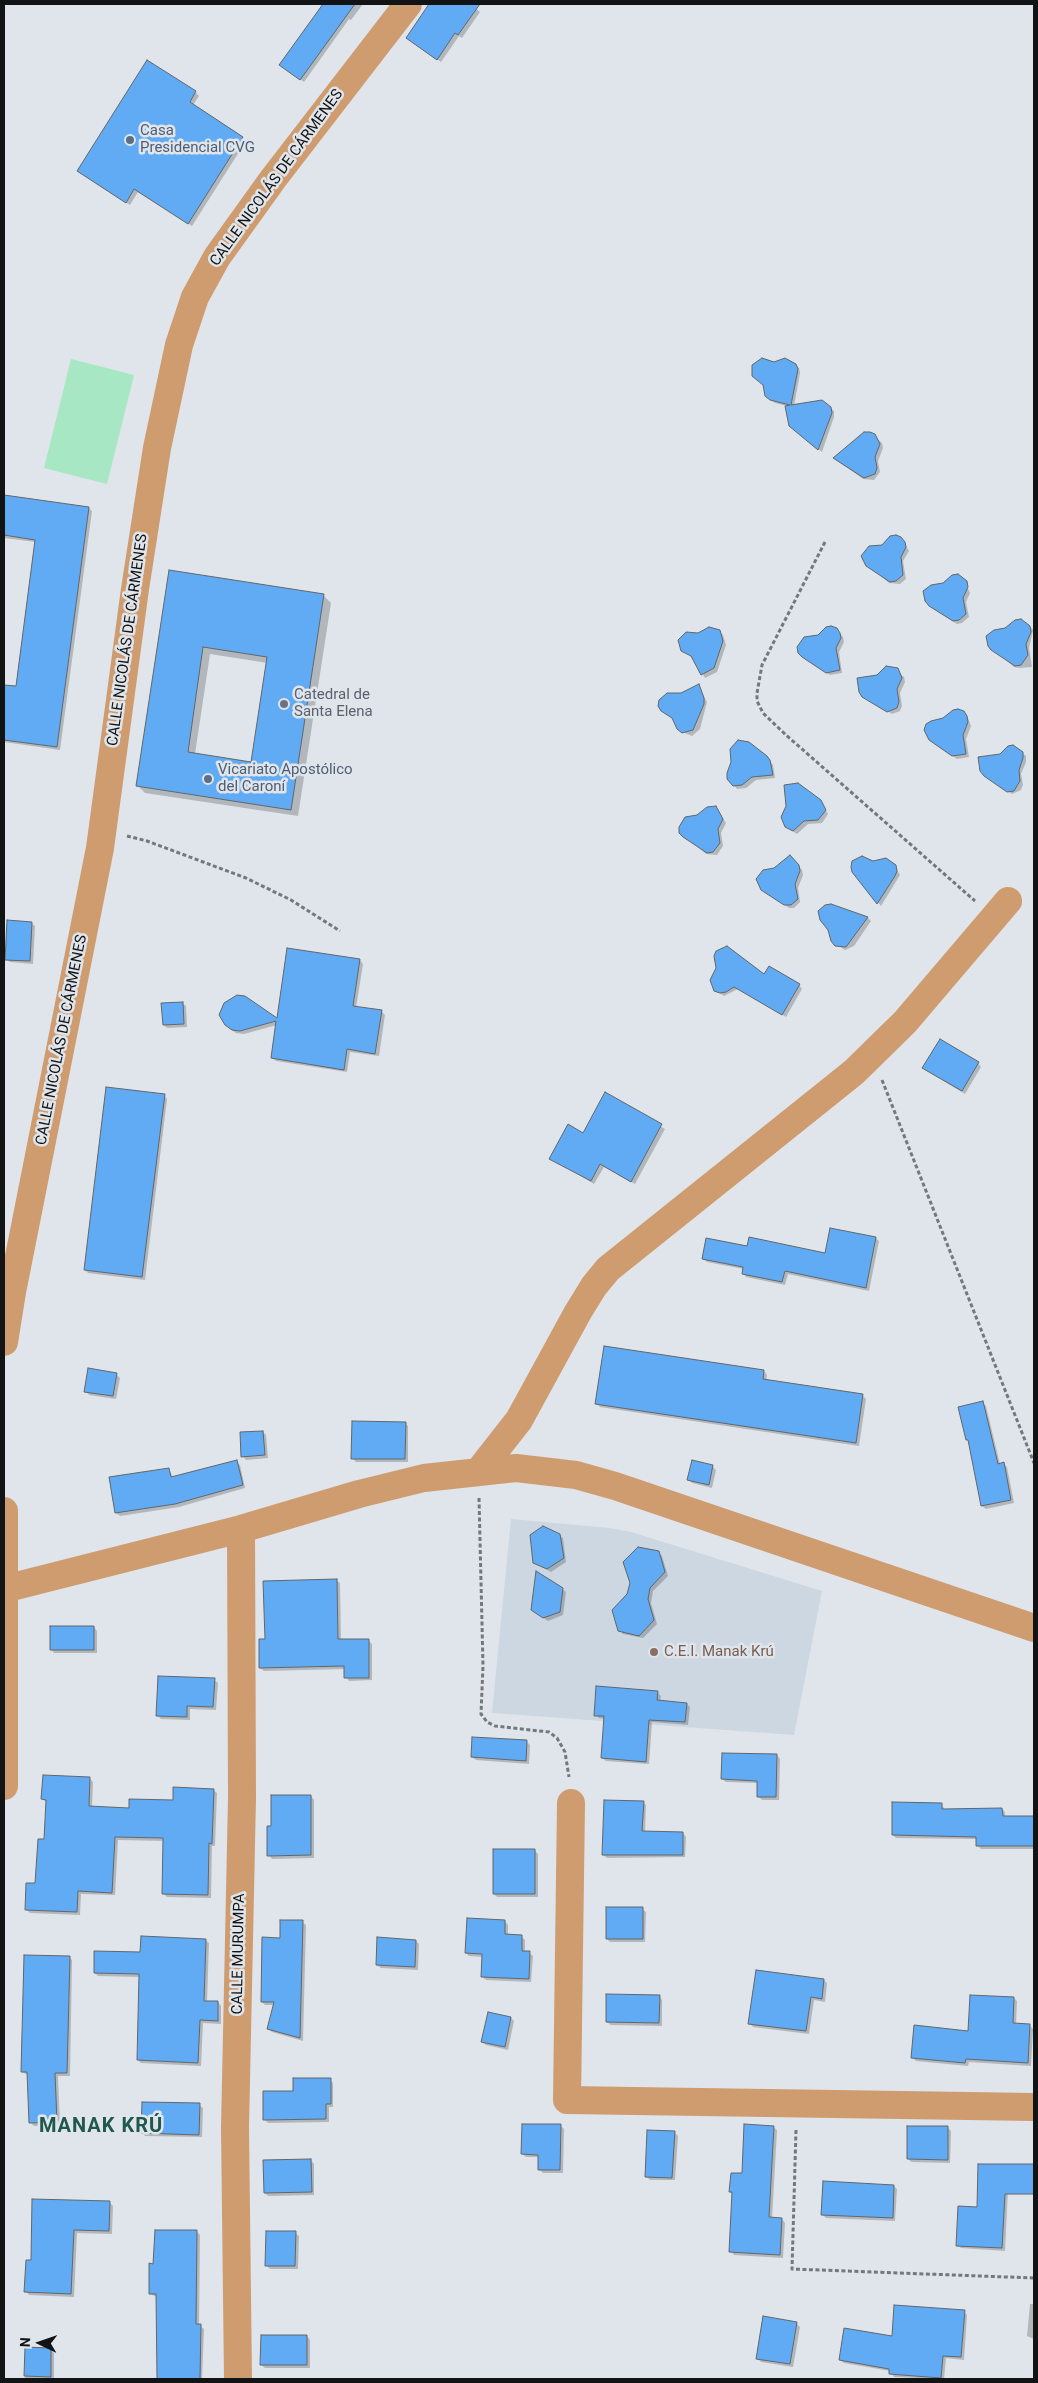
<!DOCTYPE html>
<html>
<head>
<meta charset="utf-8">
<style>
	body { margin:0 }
	#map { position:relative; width:1038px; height:2383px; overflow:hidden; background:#dfe5eb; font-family:Roboto,sans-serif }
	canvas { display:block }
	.frame { position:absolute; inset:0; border:5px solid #111315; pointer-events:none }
	.north { position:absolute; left:15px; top:2318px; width:50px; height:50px; -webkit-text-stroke:4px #dfe5eb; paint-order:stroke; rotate:273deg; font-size:14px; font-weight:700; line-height:20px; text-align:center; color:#111315 }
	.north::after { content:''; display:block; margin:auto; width:18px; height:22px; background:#111315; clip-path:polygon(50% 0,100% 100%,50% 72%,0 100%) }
</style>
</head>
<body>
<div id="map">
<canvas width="1038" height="2383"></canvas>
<div class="frame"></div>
<div class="north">N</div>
</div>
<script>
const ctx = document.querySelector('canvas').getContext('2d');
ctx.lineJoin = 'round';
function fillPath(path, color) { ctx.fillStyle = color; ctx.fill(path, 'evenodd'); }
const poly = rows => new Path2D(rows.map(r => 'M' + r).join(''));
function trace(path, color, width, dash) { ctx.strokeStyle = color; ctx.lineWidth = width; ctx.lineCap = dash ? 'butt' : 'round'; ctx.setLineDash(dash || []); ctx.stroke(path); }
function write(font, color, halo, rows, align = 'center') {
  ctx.font = font + ' Roboto,sans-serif'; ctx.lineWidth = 5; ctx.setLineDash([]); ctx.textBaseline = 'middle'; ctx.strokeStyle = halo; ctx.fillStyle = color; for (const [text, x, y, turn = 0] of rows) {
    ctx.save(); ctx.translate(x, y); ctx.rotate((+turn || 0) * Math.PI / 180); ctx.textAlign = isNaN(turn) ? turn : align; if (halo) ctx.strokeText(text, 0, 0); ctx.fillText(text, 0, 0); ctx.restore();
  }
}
fillPath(poly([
	[511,1519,610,1528,631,1532,822,1591,794,1735,492,1713]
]), '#ccd7e2');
fillPath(poly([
	[71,359,134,375,107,484,44,468]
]), '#a7e7c4');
fillPath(poly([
	[325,4,363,4,351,20,349,19,304,82,281,65],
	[431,4,470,4,480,12,462,38,459,36,441,62,407,38],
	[195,92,199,96,193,105,246,141,192,226,138,192,130,205,82,174],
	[762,360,795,365,799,368,800,373,794,406,830,408,834,411,834,417,822,452,794,430,787,406,775,403,770,399,753,365],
	[870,433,882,443,883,448,878,461,880,472,874,480,863,479,838,461],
	[4,496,89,508,92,511,60,750,4,742,4,686,17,688,36,542,4,538],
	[904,542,909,551,903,561,906,579,900,584,889,583,868,565,863,556,869,547],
	[170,572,323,595,331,603,298,816,145,793,137,785],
	[210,654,268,663,252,764,195,754],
	[953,576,963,578,970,593,966,602,969,617,962,623,957,624,934,609,944,584],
	[1016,621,1026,622,1033,630,1029,648,1032,667,1019,668,1014,667,993,649,1005,629],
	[836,629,843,637,844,642,839,652,842,673,830,675,807,660,818,637],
	[719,631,723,635,726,645,717,672,705,678,694,658,682,650,699,634],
	[892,667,904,677,905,682,900,693,902,706,900,711,892,714,863,696,878,676],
	[698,686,707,702,700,729,692,736,682,732,674,719,666,714,660,706,663,696,681,695],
	[967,716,971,726,966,739,969,757,957,759,930,740],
	[1022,753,1026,756,1026,762,1021,774,1023,785,1021,790,1012,794,989,779],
	[770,761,773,765,775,778,756,780,746,788,737,789,734,785],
	[820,801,828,814,822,823,808,824,797,834,786,827],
	[716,807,726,823,721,833,723,846,717,855,706,854,681,832,682,822],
	[790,857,802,870,803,875,798,888,800,902,794,908,789,908,762,889,775,869],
	[873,863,895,866,900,875,881,906,853,872],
	[831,905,868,918,871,921,854,946,845,950,836,944],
	[31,923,35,926,33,964,10,962,6,959],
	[727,948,764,976,799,985,802,989,786,1017,738,989,724,996,715,990],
	[360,960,363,964,356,1008,381,1011,385,1015,379,1056,350,1052,347,1072,276,1061,272,1058,277,1025,244,1034,236,1033,230,1029,278,1021],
	[182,1003,186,1006,187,1027,167,1028,164,1025],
	[978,1063,981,1067,965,1094,927,1071],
	[606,1094,665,1129,635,1184,604,1167,594,1184,551,1158,584,1134],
	[164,1095,167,1099,145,1280,88,1273,85,1269],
	[876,1238,879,1241,869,1291,788,1274,785,1285,746,1277,743,1273,744,1269,707,1262,703,1259,748,1247,826,1254],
	[89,1370,117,1375,120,1378,116,1399,89,1395,86,1391],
	[764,1371,767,1375,766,1381,862,1395,866,1399,859,1446,600,1407,597,1404],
	[983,1403,986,1406,1000,1464,1004,1464,1007,1467,1014,1503,986,1509,982,1506,970,1442,967,1440],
	[405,1423,408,1426,408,1462,356,1462,352,1458],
	[263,1432,266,1435,268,1458,246,1460,243,1456],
	[236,1462,240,1465,245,1488,179,1507,120,1516,116,1513,169,1469,173,1478],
	[712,1466,716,1470,712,1488,692,1483,689,1480],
	[559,1535,563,1538,566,1562,551,1572,535,1563],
	[658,1553,662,1556,668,1576,653,1591,651,1603,657,1624,643,1638,623,1634,619,1630,628,1595],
	[336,1580,340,1583,341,1641,369,1641,372,1644,372,1680,349,1681,346,1677,346,1669,264,1671,260,1668,266,1640],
	[562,1589,566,1592,563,1615,548,1621,536,1613],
	[94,1627,97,1631,97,1653,54,1653,51,1649],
	[214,1680,218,1683,216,1710,190,1709,190,1720,161,1719,157,1715],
	[657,1692,661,1696,660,1702,687,1704,690,1707,688,1725,652,1722,649,1764,606,1761,602,1758,605,1719,599,1718,596,1715],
	[526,1741,530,1745,529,1764,476,1760,472,1757],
	[777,1755,780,1759,779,1800,762,1800,758,1796,759,1783,726,1782,722,1779],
	[90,1779,93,1782,92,1808,130,1810,174,1802,213,1790,217,1793,215,1846,212,1846,211,1898,167,1897,164,1894,164,1841,118,1840,115,1895,81,1894,80,1915,30,1913,26,1909,36,1884,45,1840,47,1803,43,1799],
	[311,1796,314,1800,314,1858,272,1859,269,1855,272,1827],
	[643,1802,646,1805,645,1832,683,1833,686,1837,685,1857,607,1858,603,1855],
	[942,1805,945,1810,1002,1809,1005,1812,1005,1817,1034,1817,1034,1849,981,1849,977,1845,977,1839,896,1838,893,1835],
	[534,1850,538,1854,538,1897,497,1897,494,1894],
	[642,1909,646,1912,645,1942,610,1942,607,1939],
	[505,1921,508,1925,508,1936,522,1937,525,1940,525,1952,529,1953,533,1956,531,1982,486,1980,482,1976,483,1957,469,1956,466,1953],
	[302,1922,306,1925,303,2041,272,2032,268,2029,275,2005,265,2005,262,2002,281,1939],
	[205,1940,209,1943,207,2002,218,2002,221,2006,221,2024,203,2023,201,2066,141,2063,138,2060,141,1977,98,1976,95,1973],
	[416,1941,419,1944,418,1970,381,1968,377,1965],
	[69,1957,72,1960,70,2076,58,2076,60,2125,34,2126,30,2122,28,2075,22,2072],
	[824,1980,827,1983,825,2002,814,2000,809,2034,753,2027,750,2023],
	[659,1996,662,2000,662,2026,611,2025,607,2022],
	[1014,1998,1017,2001,1016,2025,1029,2025,1033,2029,1031,2066,969,2062,968,2066,916,2061,912,2057,969,2032],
	[511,2018,514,2021,508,2050,486,2045,482,2042],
	[330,2080,333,2083,333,2107,329,2107,329,2122,268,2123,264,2119],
	[199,2105,203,2108,202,2137,145,2136,142,2132],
	[561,2126,564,2129,563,2173,543,2173,539,2169,540,2157,526,2157,522,2154],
	[773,2127,777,2130,772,2219,782,2219,785,2223,783,2258,734,2255,731,2251,734,2195,730,2192],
	[948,2128,951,2131,950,2163,911,2162,908,2158],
	[674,2132,678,2136,675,2180,650,2180,646,2176],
	[311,2160,314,2164,314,2195,268,2196,265,2193],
	[1009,2169,1005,2251,961,2248,957,2245,979,2209],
	[894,2186,897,2189,895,2221,826,2218,822,2214],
	[109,2202,113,2206,112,2234,77,2233,74,2297,29,2295,26,2291,32,2262],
	[197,2232,200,2235,199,2325,204,2329,202,2379,158,2379,157,2297,150,2294,154,2265],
	[295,2233,299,2236,298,2269,270,2269,266,2265],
	[1030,2304,1034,2304,1034,2339,1027,2336],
	[964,2312,967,2315,964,2360,946,2358,944,2379,894,2377,890,2371,844,2363,840,2360,893,2337],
	[764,2318,797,2324,800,2327,793,2367,761,2362,757,2358],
	[307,2336,310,2340,310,2368,265,2368,261,2365],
	[27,2349,51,2350,54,2353,54,2379,25,2379]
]), '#0003');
const building = poly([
	[323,4,355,4,300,80,279,65,323,4],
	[429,4,480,4,458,35,455,33,437,60,406,38,429,4],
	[147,60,196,91,190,102,243,137,188,224,134,189,126,203,77,171,147,60],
	[762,358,774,362,785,358,796,364,798,369,791,405,822,400,831,407,832,413,818,450,789,426,785,406,790,405,770,400,765,396,763,385,752,376,752,365,762,358],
	[864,432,870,432,875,434,880,444,875,457,877,468,875,474,864,478,833,458,864,432],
	[4,495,89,507,57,747,4,740,4,685,16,686,35,540,4,535,4,495],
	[896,535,901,537,905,542,906,547,901,557,903,575,896,581,890,582,866,566,861,556,869,546,882,545,890,536,896,535],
	[169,570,324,594,291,810,136,786,169,570],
	[203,647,267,657,251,762,188,752,203,647],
	[958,574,967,581,968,587,963,598,966,614,959,620,953,621,929,606,925,601,923,591,931,585,943,583,952,575,958,574],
	[1021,619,1030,626,1031,632,1026,644,1028,655,1021,665,1015,666,991,650,988,646,986,636,994,630,1005,628,1015,620,1021,619],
	[831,626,837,628,840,633,841,638,836,648,840,670,826,673,802,657,798,653,797,647,804,637,818,635,826,627,831,626],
	[709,627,720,630,723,641,714,668,701,675,691,656,681,651,678,640,686,632,698,633,709,627],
	[886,666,898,668,902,678,897,689,899,702,897,708,887,712,862,697,859,692,857,678,877,675,886,666],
	[699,684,704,698,704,704,693,730,682,733,677,729,672,718,661,711,658,706,659,700,667,693,681,693,699,684],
	[958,709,964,711,967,716,968,722,963,735,966,754,952,756,929,740,924,730,926,724,931,721,943,718,953,710,958,709],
	[738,740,749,742,767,756,770,760,773,775,752,777,742,785,733,786,727,779,727,773,731,762,730,749,738,740],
	[1013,745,1023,752,1023,758,1019,770,1020,781,1014,791,1007,792,984,776,980,771,978,757,1000,754,1008,746,1013,745],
	[798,783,821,800,826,810,818,820,804,821,793,831,785,827,781,817,786,806,784,785,798,783],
	[716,806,723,819,718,829,720,843,713,852,707,853,683,837,679,833,679,827,685,817,697,815,707,807,716,806],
	[790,855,799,865,800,871,795,884,798,899,791,905,784,905,761,890,756,879,763,870,774,868,790,855],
	[862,856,873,861,886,858,896,865,897,871,895,876,877,904,852,872,851,867,852,861,862,856],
	[831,904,868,917,846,947,835,946,831,941,828,930,820,920,818,911,825,905,831,904],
	[7,920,32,922,30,961,5,960,7,920],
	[727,946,764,974,769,966,800,984,782,1015,734,987,726,992,720,993,714,991,710,980,716,968,714,956,716,951,727,946],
	[287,948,360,959,353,1006,382,1010,375,1054,347,1049,344,1070,271,1058,276,1021,240,1031,232,1030,225,1025,219,1015,224,1003,237,995,245,996,277,1018,287,948],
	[183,1002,184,1024,163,1025,161,1003,183,1002],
	[940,1039,979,1062,962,1091,922,1068,940,1039],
	[106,1087,165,1094,142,1277,84,1270,106,1087],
	[605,1092,662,1124,631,1182,600,1164,591,1181,549,1159,568,1124,583,1133,605,1092],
	[830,1228,876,1237,866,1288,785,1271,782,1282,742,1274,743,1267,702,1259,706,1238,747,1246,749,1237,825,1253,830,1228],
	[604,1346,764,1370,763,1379,863,1394,856,1443,595,1404,604,1346],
	[88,1368,117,1373,113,1396,84,1392,88,1368],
	[983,1401,998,1464,1004,1462,1011,1500,981,1506,968,1440,966,1440,958,1407,983,1401],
	[352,1421,406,1422,405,1459,351,1459,352,1421],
	[263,1431,265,1455,241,1457,240,1432,263,1431],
	[237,1460,243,1485,175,1504,115,1513,109,1477,169,1468,171,1477,237,1460],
	[692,1460,713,1465,709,1485,687,1480,692,1460],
	[543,1526,560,1534,564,1558,547,1569,533,1563,530,1535,543,1526],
	[638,1547,659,1551,665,1572,650,1588,648,1599,654,1620,639,1636,618,1631,612,1610,627,1594,630,1583,623,1562,638,1547],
	[536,1571,563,1588,560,1612,543,1618,531,1610,536,1571],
	[337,1579,338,1639,369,1639,369,1678,344,1678,344,1666,259,1668,259,1639,265,1639,263,1581,337,1579],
	[50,1626,94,1626,94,1650,50,1650,50,1626],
	[158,1676,215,1678,213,1707,187,1706,187,1717,156,1716,158,1676],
	[596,1686,658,1691,657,1700,687,1703,685,1722,649,1720,646,1762,601,1758,604,1716,594,1716,596,1686],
	[472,1737,527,1740,526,1761,471,1757,472,1737],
	[722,1753,777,1754,776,1797,757,1797,757,1781,721,1779,722,1753],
	[43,1775,90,1777,89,1806,129,1808,129,1799,173,1800,173,1787,214,1789,212,1844,209,1843,208,1895,162,1894,163,1838,115,1837,112,1893,78,1891,77,1912,25,1910,26,1883,35,1883,38,1839,44,1839,46,1800,41,1799,43,1775],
	[271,1795,311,1795,311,1855,267,1856,267,1826,271,1826,271,1795],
	[604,1800,644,1801,642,1831,683,1832,683,1855,602,1855,604,1800],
	[892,1802,942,1803,942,1809,1002,1808,1003,1816,1034,1816,1034,1846,976,1846,976,1837,892,1835,892,1802],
	[493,1849,535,1849,535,1894,493,1894,493,1849],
	[606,1907,643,1907,643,1939,606,1939,606,1907],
	[467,1918,505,1920,505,1934,522,1935,522,1951,530,1951,529,1979,481,1977,482,1954,465,1953,467,1918],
	[280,1920,303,1920,300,2038,267,2029,274,2002,261,2002,262,1937,280,1938,280,1920],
	[141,1936,206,1939,204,2001,218,2001,218,2021,200,2020,198,2063,137,2060,139,1974,94,1973,94,1951,140,1952,141,1936],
	[377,1937,416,1940,415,1967,376,1965,377,1937],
	[24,1955,70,1956,67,2073,55,2073,57,2122,29,2123,27,2072,21,2072,24,1955],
	[756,1970,824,1979,822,1999,811,1997,806,2031,748,2024,756,1970],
	[606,1994,660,1995,659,2023,606,2022,606,1994],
	[970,1995,1014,1997,1013,2023,1030,2024,1028,2063,966,2059,965,2063,911,2058,914,2025,968,2031,970,1995],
	[488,2012,511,2017,505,2047,481,2042,488,2012],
	[293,2078,331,2078,331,2104,326,2104,326,2119,263,2120,263,2091,293,2091,293,2078],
	[142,2102,200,2103,199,2135,141,2133,142,2102],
	[522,2124,561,2124,560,2170,538,2170,538,2155,521,2154,522,2124],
	[744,2124,774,2126,769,2217,782,2218,780,2255,729,2252,732,2192,729,2192,731,2173,742,2173,744,2124],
	[907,2126,948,2126,948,2160,907,2159,907,2126],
	[647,2130,675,2131,672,2178,645,2177,647,2130],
	[311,2159,312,2192,264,2193,263,2160,311,2159],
	[978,2164,1034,2164,1034,2194,1005,2194,1002,2248,956,2246,958,2206,977,2207,978,2164],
	[823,2181,894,2185,893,2218,821,2215,823,2181],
	[32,2199,110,2201,109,2231,74,2230,71,2294,24,2292,26,2260,31,2260,32,2199],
	[155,2230,197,2230,196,2324,201,2324,200,2379,157,2379,156,2294,149,2294,149,2263,153,2264,155,2230],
	[266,2231,296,2231,295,2266,265,2266,266,2231],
	[894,2305,965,2310,961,2357,943,2356,941,2378,889,2374,889,2369,839,2360,844,2328,892,2336,894,2305],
	[763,2316,797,2322,790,2364,756,2359,763,2316],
	[261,2335,307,2335,307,2365,260,2365,261,2335],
	[25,2347,51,2348,51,2377,24,2376,25,2347]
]);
fillPath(building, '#60abf3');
trace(building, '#61666b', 1);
trace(poly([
	[825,542,762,665,757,693,757,701,763,713,786,735,975,901],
	[127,836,147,841,246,878,291,900,340,931],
	[882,1080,1034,1463],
	[479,1498,483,1666,481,1714,487,1722,495,1726,549,1732,557,1738,565,1752,569,1777],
	[796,2130,792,2269,1034,2278]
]), '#74787c', 3, [4, 2.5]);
trace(poly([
	[4,1342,12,1292,100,848,135,589,157,448,179,345,195,297,217,257,273,179,408,4],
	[479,1471,519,1420,578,1312,594,1286,608,1269,854,1072,905,1022,1008,901],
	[4,1511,4,1786],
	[4,1589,241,1529,359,1494,424,1478,516,1468,576,1475,615,1486,1034,1628],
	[571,1803,567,2100,1034,2107],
	[238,2379,235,2128,242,1798,241,1529]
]), '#cf9c6f', 28);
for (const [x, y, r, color] of [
	[130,140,5,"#5c6f8a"],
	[284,704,5,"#6b7280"],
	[208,779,5,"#5c6f8a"],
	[654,1652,5,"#8d6e63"]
]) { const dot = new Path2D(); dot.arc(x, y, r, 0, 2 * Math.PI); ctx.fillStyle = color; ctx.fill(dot); trace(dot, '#dfe5eb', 2); }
write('15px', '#4e5e75', '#dfe5eb', [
	["Casa",140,131],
	["Presidencial CVG",140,148],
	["Vicariato Apostólico",218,770],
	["del Caroní",218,787]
], 'left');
write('15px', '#111315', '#dfe5eb', [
	["CALLE NICOLÁS DE CÁRMENES",277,178,-54],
	["CALLE NICOLÁS DE CÁRMENES",128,640,-82],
	["CALLE NICOLÁS DE CÁRMENES",62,1040,-79],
	["CALLE MURUMPA",239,1954,-89]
]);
write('15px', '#5b616d', '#dfe5eb', [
	["Catedral de",294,695],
	["Santa Elena",294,712]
], 'left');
write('15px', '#785e54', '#dfe5eb', [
	["C.E.I. Manak Krú",664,1652]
], 'left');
ctx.letterSpacing = '1px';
write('bold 20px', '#21584e', '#dfe5eb', [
	["MANAK KRÚ",101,2127]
]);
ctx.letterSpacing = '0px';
</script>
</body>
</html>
